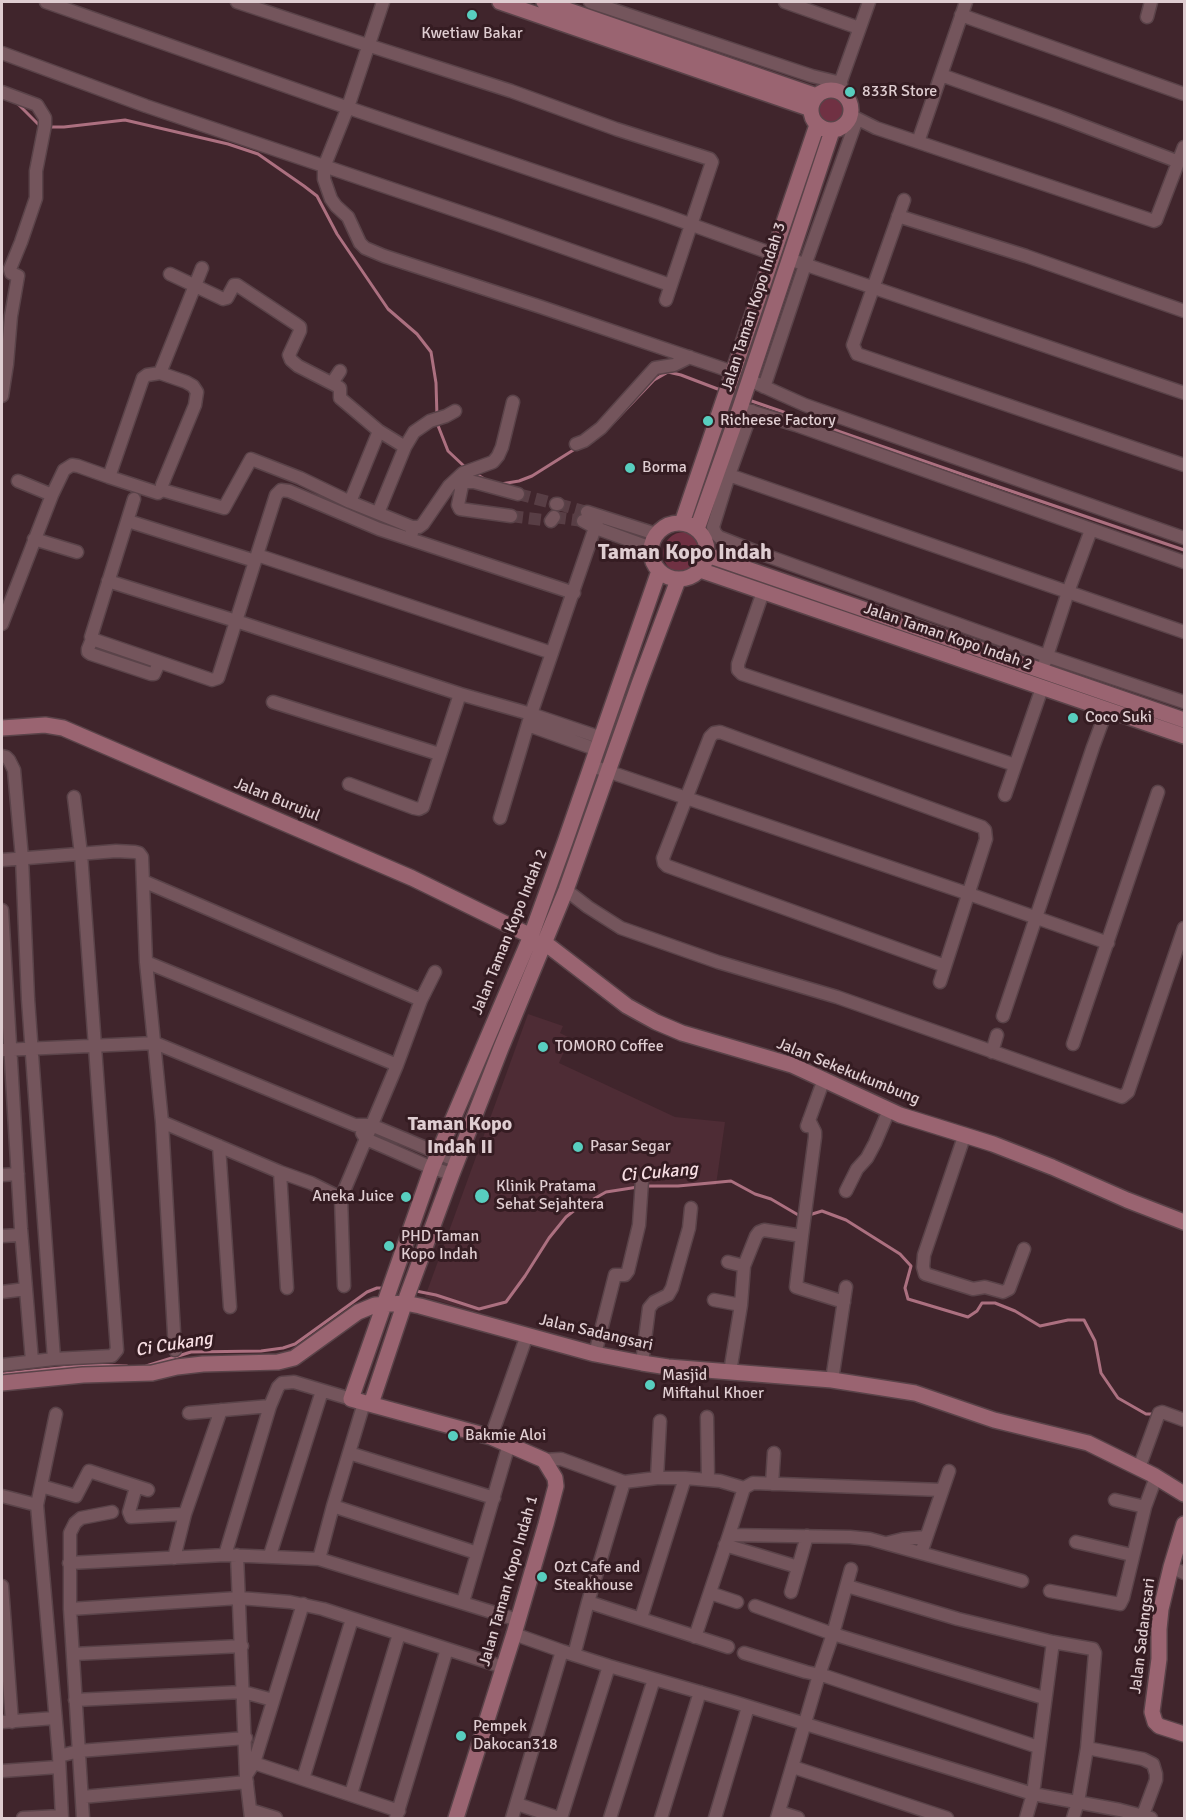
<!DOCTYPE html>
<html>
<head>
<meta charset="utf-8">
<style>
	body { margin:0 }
	#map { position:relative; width:1186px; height:1820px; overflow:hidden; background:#40252c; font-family:Signika,sans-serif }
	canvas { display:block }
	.frame { position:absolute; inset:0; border:3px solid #dfcdd1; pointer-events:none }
</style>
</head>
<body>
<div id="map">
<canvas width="1186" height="1820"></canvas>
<div class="frame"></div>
</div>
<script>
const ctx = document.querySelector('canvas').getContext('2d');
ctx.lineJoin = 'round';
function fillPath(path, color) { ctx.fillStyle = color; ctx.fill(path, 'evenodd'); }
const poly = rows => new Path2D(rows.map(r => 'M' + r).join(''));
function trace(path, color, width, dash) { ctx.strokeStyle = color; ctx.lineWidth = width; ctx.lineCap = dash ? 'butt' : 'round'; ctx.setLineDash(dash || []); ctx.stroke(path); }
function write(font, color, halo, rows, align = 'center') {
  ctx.font = font + ' Signika,sans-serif'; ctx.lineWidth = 6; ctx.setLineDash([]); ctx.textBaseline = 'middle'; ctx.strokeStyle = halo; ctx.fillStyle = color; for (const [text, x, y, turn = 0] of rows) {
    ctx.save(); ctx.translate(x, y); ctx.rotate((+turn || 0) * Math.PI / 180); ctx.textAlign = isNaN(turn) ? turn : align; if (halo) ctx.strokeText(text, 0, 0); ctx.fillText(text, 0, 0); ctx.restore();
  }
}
fillPath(poly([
	[528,1014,563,1026,560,1033,570,1038,559,1063,675,1117,725,1122,716,1185,613,1190,567,1214,547,1245,503,1304,474,1311,425,1297]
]), '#4e2c35');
fillPath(poly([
	'815 113a15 15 0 1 1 30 0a15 15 0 1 1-30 0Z',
	'663 553a21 21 0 1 1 42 0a21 21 0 1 1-42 0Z'
]), '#703143');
trace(poly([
	[17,103,40,126],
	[47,127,64,127,125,120,228,144,258,154,304,186,317,196,337,234,388,309,417,334,431,352,436,383,437,417],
	[746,399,964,475,1184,550],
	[437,423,448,451,465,467],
	[613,423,654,380,668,372,681,375,723,391],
	[473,472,486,480],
	[501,484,519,481,532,476,575,449],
	[645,1186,678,1186,731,1181,755,1194,771,1199,800,1216],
	[809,1215,822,1211,846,1220,900,1254,911,1266,905,1288,908,1299,968,1317,977,1311,982,1303,995,1303,1015,1311,1040,1326,1068,1320,1084,1320,1095,1341,1101,1373,1118,1398,1146,1414,1154,1414],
	[416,1291,436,1295,479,1309,506,1302,525,1276,549,1238,566,1217,576,1209,606,1192,638,1187],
	[146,1366,191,1352,261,1351,283,1348,295,1344,367,1292,377,1288,385,1288],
	[2,1374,88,1365,127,1366]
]), '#ac7080', 3);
trace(poly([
	[518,494,556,504],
	[558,504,587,512],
	[511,516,551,521],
	[554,517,583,521]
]), '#583e45', 12, [12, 6]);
const street = poly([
	[46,2,337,104,659,213,773,254],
	[237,2,358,42,511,91,616,129,710,159,712,162,666,300],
	[383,2,348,107,324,167,324,179,331,199,336,206,348,217,360,243,365,248,384,256,541,307,733,372],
	[590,2,812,76,841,83],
	[785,2,859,28],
	[961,15,1184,94],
	[1147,17,1151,2],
	[2,53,146,106,499,225,670,285],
	[941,75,1060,117,1179,162],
	[2,92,37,105,45,118,45,125,36,171,36,198,21,242,10,269,11,273,18,276,11,316,7,364,2,396],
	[837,92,869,2],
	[850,115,876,128,1154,221,1156,220,1184,147],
	[918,142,966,2],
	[904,200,853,345,857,354,1184,465],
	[898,216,1026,256,1184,311],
	[789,259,1184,393],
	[202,268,160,373,186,382,193,386,197,392,195,405,162,485,162,490,224,508,251,459,300,478,350,502,412,527],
	[170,274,223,299,227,298,234,285,237,285,296,324,300,327,300,331,289,355,291,360,298,366,337,386,340,388,340,398,379,431,405,447],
	[749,380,805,405,1184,538],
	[332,383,340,371],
	[764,387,805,265,857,119],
	[747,410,796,425,1184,562],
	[752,411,729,475,713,527,715,533,719,537,762,554,1047,656,1184,702],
	[576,444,584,441,601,428,655,368,674,365,690,357],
	[723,473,1184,632],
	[109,477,158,493,162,490],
	[18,481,52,495],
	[134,499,91,637,92,639,212,680,218,678,276,495,281,490,289,491,379,529,574,593],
	[350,502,379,431],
	[556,504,558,504],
	[587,512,656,534],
	[378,513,405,447,414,432,430,421,446,416,455,411],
	[511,516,460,509,458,505,462,485,465,482,474,482,518,494],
	[128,521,255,561],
	[551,521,554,517],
	[583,521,596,528,651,548],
	[412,533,412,527,419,527,423,524,449,486,463,473,493,462,498,456,502,447,513,402],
	[34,539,77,552],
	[257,555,552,653],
	[108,581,236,621,460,694,531,714,602,738],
	[763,592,738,664,738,670,742,674,1015,765],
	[2,624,52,495,64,470,72,465,78,466,109,477,143,378,147,375,160,373],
	[92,639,88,649,88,652,91,654,151,674,154,674,159,663],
	[1045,662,1068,592,1091,530],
	[273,702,439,754],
	[528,725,598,750],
	[2,756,6,757,9,760,14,770,22,858,28,999,54,1359],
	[592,766,969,894,1108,943],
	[349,784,414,808,419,809,423,807,460,694],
	[1005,795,1042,688],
	[500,818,531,714,599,516],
	[2,860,116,851,135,852,139,853,142,857,146,962,162,1122,175,1350],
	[143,881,421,1000],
	[566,890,588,907,621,928,718,962,837,997,1122,1097,1128,1092,1184,928],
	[2,910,21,1229,32,1361],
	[146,962,397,1065],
	[940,982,986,839,985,830,982,827,720,732,714,733,710,737,663,858,664,863,667,866,945,966],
	[1003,1016,1093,747,1107,709],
	[1073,1044,1158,792],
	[2,1050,155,1043,355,1125,371,1125,457,1161],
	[992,1052,997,1035],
	[162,1122,280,1172,311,1183,341,1198],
	[807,1126,824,1079],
	[362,1133,366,1139,387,1148,432,1168,452,1174],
	[965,1134,924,1255,923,1267,925,1274,973,1289,985,1287,1003,1292,1009,1289,1024,1249],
	[219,1146,230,1307],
	[280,1172,287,1288],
	[2,1175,18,1174],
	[846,1191,857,1169,867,1158,875,1143,889,1110],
	[2,1236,19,1235,21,1229],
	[802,1236,796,1287,844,1302],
	[728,1262,744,1266],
	[344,1286,341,1198,397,1065,421,1000,435,972],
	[2,1292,26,1289],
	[714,1300,741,1305],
	[595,1354,615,1275,625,1275,628,1271,639,1225,642,1180],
	[642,1363,649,1308,654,1302,668,1295,672,1288,689,1228,691,1208],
	[2,1365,54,1359,112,1356,117,1350,81,854,74,797],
	[730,1372,741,1305,744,1266,756,1236,759,1232,764,1230,802,1236,815,1137,815,1132,809,1120],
	[832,1380,846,1287],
	[189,1413,270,1406],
	[56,1414,37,1505,59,1756,62,1818],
	[707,1417,708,1479],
	[491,1437,527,1335],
	[349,1453,494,1498],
	[544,1460,561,1459,624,1482,657,1478,685,1478,720,1481,744,1488],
	[1139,1468,1159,1413,1162,1412,1184,1420],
	[657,1478,660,1421],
	[772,1484,774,1453],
	[41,1486,76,1496,89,1471,148,1490],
	[136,1487,129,1512,131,1517,185,1514],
	[2,1496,37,1505],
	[1115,1500,1145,1507],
	[333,1506,477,1553],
	[729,1535,744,1488,753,1483,942,1490],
	[1076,1542,1132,1555],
	[887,1543,903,1539,926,1537],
	[725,1545,798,1567],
	[921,1553,949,1471],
	[225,1555,270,1406,278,1387,282,1383,294,1382,351,1399],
	[237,1555,246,1776,251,1818],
	[270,1555,322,1391],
	[174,1558,185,1514,221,1410],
	[319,1559,333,1506,364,1403],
	[69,1563,225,1555,319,1559,518,1620],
	[1171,1567,1184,1573],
	[2,1586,12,1722],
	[847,1586,958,1619,1053,1642,1093,1649,1095,1653,1087,1748,1078,1802,1073,1818],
	[1050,1591,1120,1604,1123,1598,1145,1507,1156,1477],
	[791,1592,807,1536],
	[710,1593,737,1602],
	[463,1602,509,1444],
	[588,1602,728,1647],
	[755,1606,833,1634,1044,1698],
	[70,1609,239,1598,290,1602,323,1609,503,1667],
	[641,1618,685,1478],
	[514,1634,562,1651,609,1666,734,1702,1033,1794,1120,1810,1151,1818],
	[695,1637,729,1535,850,1537,870,1539,1022,1581],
	[744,1653,806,1672,825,1676,1038,1747],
	[73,1654,242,1646],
	[574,1655,588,1602,624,1482],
	[75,1700,243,1692,273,1700],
	[2,1722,55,1718],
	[1087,1748,1143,1759,1153,1764,1156,1774,1156,1780,1143,1815],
	[59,1756,79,1751,246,1738],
	[254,1763,399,1811],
	[793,1767,947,1818],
	[2,1771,58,1767],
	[247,1774,254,1763,303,1604],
	[303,1779,352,1619],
	[351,1794,399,1634],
	[82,1797,247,1782],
	[517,1804,559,1818],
	[250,1810,276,1818],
	[779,1812,798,1818],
	[23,1818,61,1816],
	[83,1818,70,1609,70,1533,75,1523,81,1518,112,1512],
	[396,1818,447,1649],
	[512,1818,562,1651],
	[561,1818,609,1666],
	[610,1818,654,1679],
	[661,1818,700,1692],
	[715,1818,748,1707],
	[777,1818,819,1675,833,1634,851,1569],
	[1026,1818,1033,1794,1053,1642]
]);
const secondary = poly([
	[500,2,811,109],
	[544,2,817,96],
	'811 110a20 20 0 1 1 40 0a20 20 0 1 1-40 0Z',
	'651 551a28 28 0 1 1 56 0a28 28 0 1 1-56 0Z',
	[682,523,817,125],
	[697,529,740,408,832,131],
	[707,555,1184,720],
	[700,570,1184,736],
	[2,728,45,725,63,728,412,878,531,936],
	[545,943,627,1006,656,1022,682,1033,792,1065,900,1115,993,1144,1052,1167,1127,1200,1184,1222],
	[2,1383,83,1375,152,1373,177,1367,203,1364,278,1362,294,1358,358,1312,375,1305,405,1303,420,1306,595,1354,642,1363,668,1367,832,1380,915,1393,994,1420,1088,1443,1153,1475,1184,1494],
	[371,1404,407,1296,452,1174,501,1048,566,890,639,684,678,580],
	[1184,1524,1171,1567,1161,1609,1159,1629,1159,1659,1152,1712,1155,1722,1159,1726,1184,1734],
	[456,1818,514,1634,546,1524,556,1486,555,1478,544,1460,491,1437,351,1399,432,1168,531,936,565,842,659,571]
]);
trace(street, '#5a4349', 15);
trace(secondary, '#5a4349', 18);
trace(street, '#74555c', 12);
trace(secondary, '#9a6471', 15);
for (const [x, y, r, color] of [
	[472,15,6,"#58cebf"],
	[850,92,6,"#58cebf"],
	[708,421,6,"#58cebf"],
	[630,468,6,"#58cebf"],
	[1073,718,6,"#58cebf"],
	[543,1047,6,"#58cebf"],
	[578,1147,6,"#58cebf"],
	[482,1196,8,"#58cebf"],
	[406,1197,6,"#58cebf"],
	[389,1246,6,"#58cebf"],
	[650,1385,6,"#58cebf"],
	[453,1436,6,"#58cebf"],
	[542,1577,6,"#58cebf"],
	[461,1736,6,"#58cebf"]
]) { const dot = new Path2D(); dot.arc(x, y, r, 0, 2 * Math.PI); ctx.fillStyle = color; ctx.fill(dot); trace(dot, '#351c22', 2); }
write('16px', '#dfcdd1', '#351c22', [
	["Kwetiaw Bakar",472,34,"center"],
	["833R Store",862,92],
	["Richeese Factory",720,421],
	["Borma",642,468],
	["Coco Suki",1085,718],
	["TOMORO Coffee",555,1047],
	["Pasar Segar",590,1147],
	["Klinik Pratama",496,1187],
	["Sehat Sejahtera",496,1205],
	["Aneka Juice",394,1197,"right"],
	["PHD Taman",401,1237],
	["Kopo Indah",401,1255],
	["Masjid",662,1376],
	["Miftahul Khoer",662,1394],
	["Bakmie Aloi",465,1436],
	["Ozt Cafe and",554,1568],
	["Steakhouse",554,1586],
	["Pempek",473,1727],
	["Dakocan318",473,1745]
], 'left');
write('16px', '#dfcdd1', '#351c22', [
	["Jalan Taman Kopo Indah 3",754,307,-72],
	["Jalan Taman Kopo Indah 2",948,637,19],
	["Jalan Burujul",277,800,22],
	["Jalan Taman Kopo Indah 2",510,932,-68],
	["Jalan Sekekukumbung",848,1072,22],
	["Jalan Sadangsari",596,1333,13],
	["Jalan Taman Kopo Indah 1",509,1581,-74],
	["Jalan Sadangsari",1143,1636,-83]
]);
write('italic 18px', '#f6dde2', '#351c22', [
	["Ci Cukang",659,1173,-5],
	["Ci Cukang",174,1345,-9]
]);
write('bold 20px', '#dfcdd1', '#351c22', [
	["Taman Kopo",460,1125],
	["Indah II",460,1148]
]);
write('bold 22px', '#dfcdd1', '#351c22', [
	["Taman Kopo Indah",685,553]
]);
</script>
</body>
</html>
